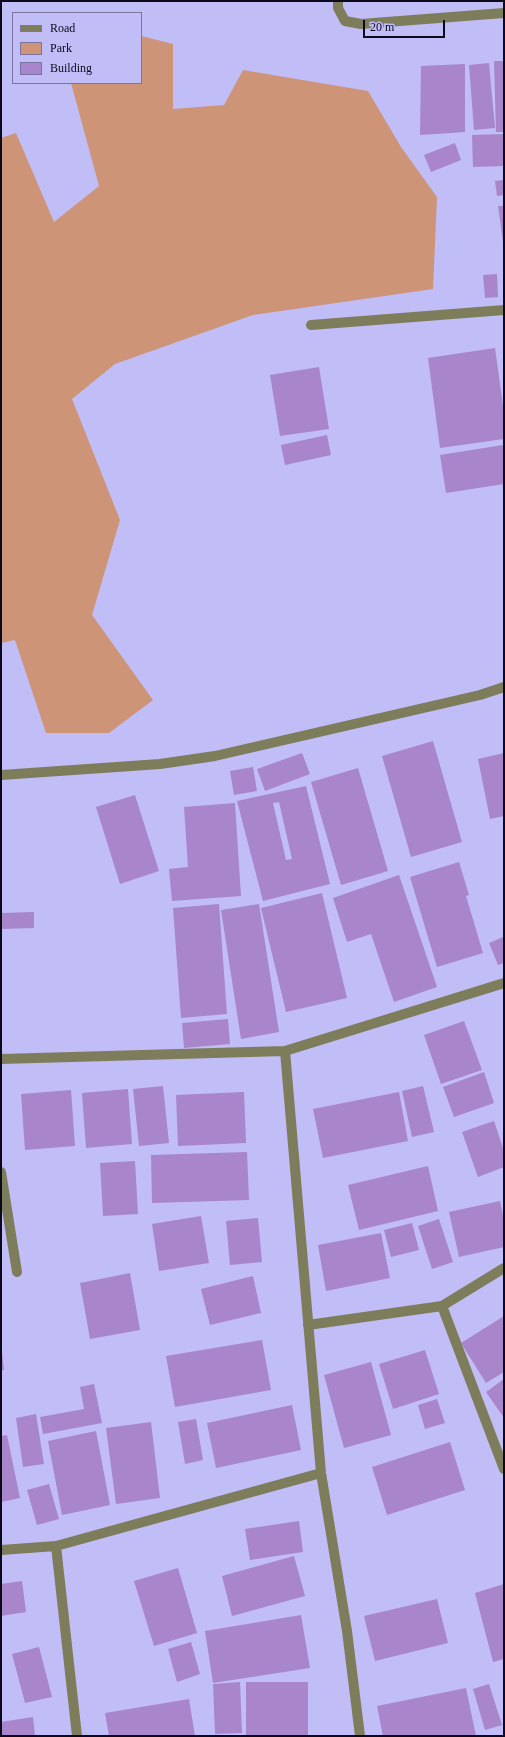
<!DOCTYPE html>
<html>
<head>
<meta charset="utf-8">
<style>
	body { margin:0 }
	#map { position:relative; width:505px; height:1737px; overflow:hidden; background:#c1bdf7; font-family:Georgia,serif }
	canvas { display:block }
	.frame { position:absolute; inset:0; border:2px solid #0c091d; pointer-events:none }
	.legend { position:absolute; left:12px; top:12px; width:130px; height:72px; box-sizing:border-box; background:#c1bdf7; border:1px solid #7975a0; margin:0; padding:5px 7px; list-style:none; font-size:12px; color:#0c091d }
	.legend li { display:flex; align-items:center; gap:8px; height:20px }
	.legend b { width:20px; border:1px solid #7975a0 }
	.scale { position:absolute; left:363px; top:20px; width:82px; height:18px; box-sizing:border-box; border:2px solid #0c091d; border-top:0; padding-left:5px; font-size:12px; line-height:14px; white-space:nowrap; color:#0c091d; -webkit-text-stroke:3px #c1bdf7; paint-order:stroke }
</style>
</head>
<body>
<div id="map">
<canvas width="505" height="1737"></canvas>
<div class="frame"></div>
<ul class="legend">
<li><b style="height:5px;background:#7d7d5b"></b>Road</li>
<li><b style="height:11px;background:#ce9477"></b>Park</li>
<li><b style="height:11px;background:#a985cb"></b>Building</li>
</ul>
<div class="scale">20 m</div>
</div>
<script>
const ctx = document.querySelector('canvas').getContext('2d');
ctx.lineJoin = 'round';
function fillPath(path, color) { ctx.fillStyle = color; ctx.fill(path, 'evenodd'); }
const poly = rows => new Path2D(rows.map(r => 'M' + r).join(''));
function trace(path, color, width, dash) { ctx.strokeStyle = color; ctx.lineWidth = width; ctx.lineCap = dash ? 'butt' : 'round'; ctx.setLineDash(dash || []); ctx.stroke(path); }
fillPath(poly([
	[141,36,173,44,173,109,224,105,243,70,368,91,401,147,437,197,433,289,253,315,115,364,72,399,120,520,92,615,153,700,109,733,46,733,15,640,1,643,1,138,16,133,54,222,99,186,71,83,141,83]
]), '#ce9477');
fillPath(poly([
	[494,61,504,61,504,132,496,132],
	[489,63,495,128,474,130,469,65],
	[465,64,465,132,420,135,421,66],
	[504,134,504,166,473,167,472,135],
	[455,143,461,160,431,172,424,155],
	[504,180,504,195,497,196,495,181],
	[498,206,504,206,504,242,503,242],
	[497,274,498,297,485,298,483,275],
	[495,348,504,413,504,439,440,448,428,358],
	[319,367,329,429,280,436,270,375],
	[327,435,331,455,285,465,281,445],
	[503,445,504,484,446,493,440,455],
	[433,741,462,842,411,857,382,756],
	[302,753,310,774,265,791,257,769],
	[504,753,504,816,490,819,478,759],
	[253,767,257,791,234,795,230,771],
	[358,768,388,871,341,885,311,782],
	[306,786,330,884,263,901,237,801],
	[279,802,292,859,286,860,273,803],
	[135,795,159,871,120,884,96,807],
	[235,803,241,896,172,901,169,869,188,867,184,807],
	[459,862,469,895,466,896,483,953,437,967,410,877],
	[399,875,437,987,394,1002,371,934,347,942,333,898],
	[322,893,347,998,286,1012,261,908],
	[219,904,227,1014,181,1018,173,908],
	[259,904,279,1032,241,1039,221,910],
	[34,912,34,928,1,929,1,913],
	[503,937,504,963,498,965,489,943],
	[228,1019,230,1044,184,1048,182,1023],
	[464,1021,482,1070,441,1084,424,1035],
	[484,1072,494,1103,454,1117,443,1087],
	[163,1086,169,1143,139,1146,133,1089],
	[423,1086,434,1132,412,1137,402,1091],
	[128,1089,132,1144,86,1148,82,1093],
	[71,1090,75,1146,25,1150,21,1094],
	[244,1092,246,1143,178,1146,176,1095],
	[399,1092,408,1141,323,1158,313,1109],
	[494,1121,504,1151,504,1167,478,1177,462,1132],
	[247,1152,249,1200,152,1203,151,1155],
	[135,1161,138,1214,103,1216,100,1163],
	[428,1166,438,1211,359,1230,348,1185],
	[500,1201,504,1220,504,1247,459,1257,449,1212],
	[201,1216,209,1263,159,1271,152,1224],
	[258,1218,262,1262,230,1265,226,1221],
	[439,1219,453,1262,432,1269,418,1226],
	[412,1223,419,1250,391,1257,384,1230],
	[381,1233,390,1278,326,1291,318,1245],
	[130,1273,140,1330,90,1339,80,1283],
	[253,1276,261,1313,210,1325,201,1289],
	[504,1316,504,1372,486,1383,461,1343],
	[262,1340,271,1390,175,1407,166,1356],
	[1,1342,4,1370,1,1370],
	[425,1350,439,1394,393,1409,379,1364],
	[371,1362,391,1435,344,1448,324,1375],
	[504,1379,504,1418,486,1392],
	[94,1384,102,1423,43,1434,40,1417,84,1409,80,1387],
	[437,1399,445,1423,425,1429,418,1405],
	[292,1405,301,1450,216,1468,207,1423],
	[36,1414,44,1464,23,1467,16,1418],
	[196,1419,203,1460,185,1464,178,1422],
	[151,1422,160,1498,116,1504,106,1428],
	[96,1431,110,1505,62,1515,48,1441],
	[7,1435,20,1498,1,1502,1,1436],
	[450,1442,465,1490,387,1515,372,1467],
	[49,1484,59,1519,37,1525,27,1490],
	[299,1521,303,1552,250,1560,245,1529],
	[294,1556,305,1596,232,1616,222,1576],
	[178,1568,197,1633,154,1646,134,1581],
	[22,1581,26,1612,1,1616,1,1584],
	[504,1584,504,1659,493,1662,475,1593],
	[437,1599,448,1643,375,1661,364,1616],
	[301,1615,310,1668,213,1683,205,1631],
	[191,1642,200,1674,177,1682,168,1649],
	[39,1647,52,1697,25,1703,12,1654],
	[240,1682,242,1733,215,1734,213,1684],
	[246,1682,308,1682,308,1736,246,1736],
	[489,1684,502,1725,485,1730,473,1689],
	[466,1688,476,1736,383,1736,377,1706],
	[189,1699,195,1736,109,1736,105,1713],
	[33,1717,35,1736,1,1736,1,1722]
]), '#a985cb');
trace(poly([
	[338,1,338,8,345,21,361,24,504,13],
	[311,325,504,310],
	[1,775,160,764,215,756,480,695,504,687],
	[285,1051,321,1473,347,1631,360,1736],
	[1,1059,285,1051,504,983],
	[1,1172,17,1272],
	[442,1306,504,1268],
	[308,1325,442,1306,504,1469],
	[56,1546,77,1736],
	[1,1550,56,1546,321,1473]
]), '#7d7d5b', 10);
</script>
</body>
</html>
